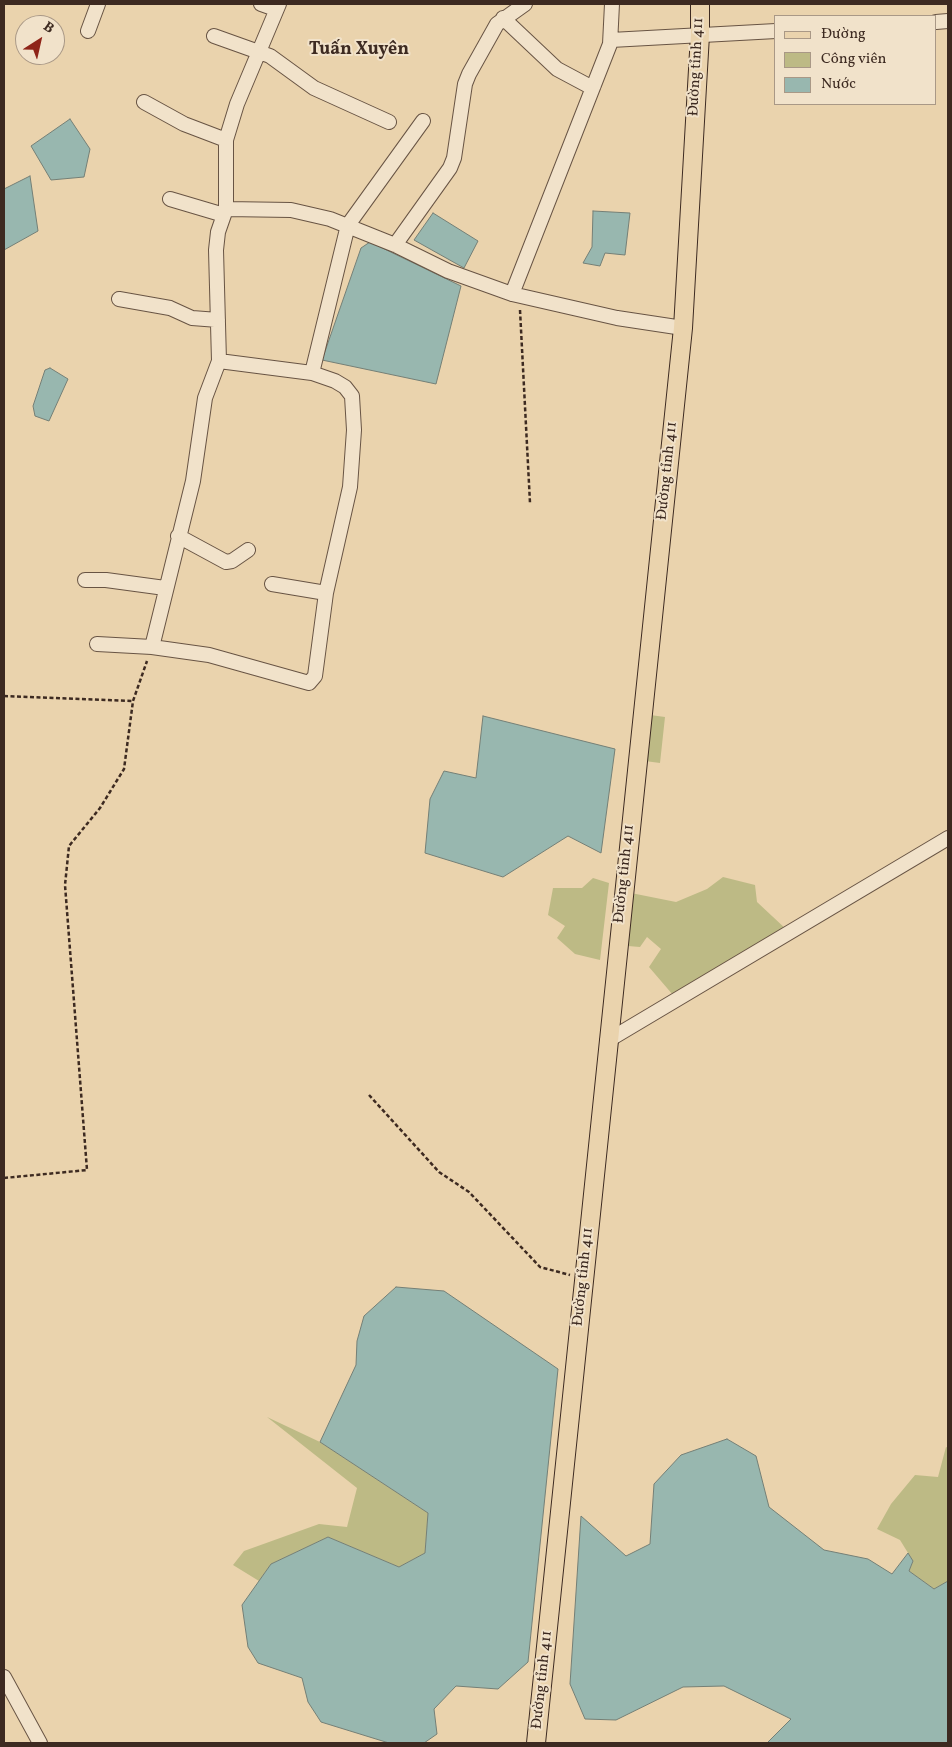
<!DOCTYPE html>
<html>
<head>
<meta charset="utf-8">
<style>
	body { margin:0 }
	#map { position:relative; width:952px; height:1747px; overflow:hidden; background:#ead3ad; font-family:Vollkorn,serif }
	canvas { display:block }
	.frame { position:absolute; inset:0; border:5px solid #3d2a21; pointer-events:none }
	.legend { position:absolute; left:774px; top:15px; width:162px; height:90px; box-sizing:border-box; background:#f1e2ca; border:1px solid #a99886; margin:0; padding:6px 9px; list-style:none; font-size:15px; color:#3d2a21 }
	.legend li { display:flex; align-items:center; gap:10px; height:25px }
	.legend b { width:25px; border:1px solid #a99886 }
	.north { position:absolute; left:15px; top:15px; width:50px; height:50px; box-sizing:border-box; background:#f1e2ca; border:1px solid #a99886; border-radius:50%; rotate:35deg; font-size:14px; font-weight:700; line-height:20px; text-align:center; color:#3d2a21 }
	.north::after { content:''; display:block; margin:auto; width:18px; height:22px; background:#8f2418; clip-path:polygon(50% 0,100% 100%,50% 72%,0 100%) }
</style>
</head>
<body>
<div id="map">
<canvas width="952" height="1747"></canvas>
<div class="frame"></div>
<ul class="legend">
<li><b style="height:6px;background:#ead3ad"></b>Đường</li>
<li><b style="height:14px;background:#bdba85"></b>Công viên</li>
<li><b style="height:14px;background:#98b7af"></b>Nước</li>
</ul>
<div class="north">B</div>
</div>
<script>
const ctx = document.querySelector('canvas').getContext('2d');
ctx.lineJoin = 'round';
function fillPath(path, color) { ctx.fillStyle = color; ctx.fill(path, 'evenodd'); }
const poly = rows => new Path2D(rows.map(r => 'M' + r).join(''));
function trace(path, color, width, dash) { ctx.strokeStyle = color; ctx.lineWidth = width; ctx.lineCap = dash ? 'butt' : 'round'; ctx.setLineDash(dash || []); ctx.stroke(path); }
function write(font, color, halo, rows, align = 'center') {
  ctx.font = font + ' Vollkorn,serif'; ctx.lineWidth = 4; ctx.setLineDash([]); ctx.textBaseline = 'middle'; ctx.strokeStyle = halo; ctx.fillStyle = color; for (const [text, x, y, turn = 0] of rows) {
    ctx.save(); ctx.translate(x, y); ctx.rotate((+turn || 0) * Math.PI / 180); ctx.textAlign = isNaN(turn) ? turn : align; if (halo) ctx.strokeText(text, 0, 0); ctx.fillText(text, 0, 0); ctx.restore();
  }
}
fillPath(poly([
	[650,715,665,717,660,763,645,761],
	[723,877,755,885,757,902,787,930,673,995,649,967,661,949,647,937,640,947,628,946,631,893,676,902,707,889],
	[593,878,609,883,600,960,575,954,557,938,565,926,548,915,553,888,582,888],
	[267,1417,320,1442,428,1513,425,1553,399,1567,328,1537,271,1564,259,1581,233,1565,244,1551,319,1524,347,1527,357,1488],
	[946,1447,948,1448,948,1581,934,1589,909,1571,913,1561,900,1540,877,1529,891,1504,915,1475,938,1477]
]), '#bdba85');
const water = poly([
	[70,119,90,149,84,177,51,180,31,146,70,119],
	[30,176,38,231,4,250,4,189,30,176],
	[593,211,630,213,625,255,605,253,600,266,583,263,592,247,593,211],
	[433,213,478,241,464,268,414,240,433,213],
	[370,242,461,286,436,384,322,360,361,248,370,242],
	[50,368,68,379,49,421,35,416,33,406,45,370,50,368],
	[483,716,615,749,601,853,568,836,503,877,425,853,430,799,444,771,476,778,483,716],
	[396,1287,444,1291,558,1369,528,1662,498,1689,456,1686,434,1709,437,1734,424,1743,389,1743,321,1722,308,1702,302,1678,258,1663,248,1647,242,1605,271,1564,328,1537,399,1567,425,1553,428,1513,320,1442,356,1365,357,1341,364,1316,396,1287],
	[727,1439,756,1456,769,1507,824,1550,868,1559,892,1574,908,1553,913,1561,909,1571,934,1589,948,1581,948,1743,767,1743,791,1719,724,1686,683,1687,616,1720,585,1719,570,1684,581,1516,626,1556,650,1544,654,1484,681,1455,727,1439]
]);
fillPath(water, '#98b7af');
trace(water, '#747f76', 1);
const minor = poly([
	[261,4,275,9],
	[279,4,237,104,226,140,226,209,291,210,330,219,395,245,448,271,512,294,617,318,683,328],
	[503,18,557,69,587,85,594,85],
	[936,22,948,21],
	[88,31,98,4],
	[214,36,270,56,314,88,389,122],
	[611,40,776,31],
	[144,102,184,124,226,140],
	[170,199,224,215],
	[395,245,450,168,454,158,465,84,469,74,497,24,525,4],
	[512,294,610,44,612,4],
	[119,299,170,308,192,318,218,320],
	[312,373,348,225,423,121],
	[178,536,226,562,232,561,248,550],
	[85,580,106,580,165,588],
	[272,584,326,593],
	[97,644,152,647,209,655,309,683,315,676,326,593,350,487,354,430,352,396,345,387,335,381,312,373,219,361],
	[152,647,193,481,205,398,219,361,216,250,218,232,226,209],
	[607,1041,948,838],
	[4,1677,40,1743]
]);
const major = poly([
	[536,1743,683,328,700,35,700,4]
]);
trace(minor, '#685444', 16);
trace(major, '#3d2a21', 20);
trace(poly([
	[520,310,530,503],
	[4,696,132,701],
	[369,1095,439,1172,469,1192,540,1267,570,1275],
	[4,1178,87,1170,65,885,69,846,100,808,124,769,133,701,147,661]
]), '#3d2a21', 2.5, [4, 2.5]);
trace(minor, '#f1e2ca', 14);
trace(major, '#ead3ad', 18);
write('15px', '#3d2a21', '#f1e2ca', [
	["Đường tỉnh 411",697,67,-87],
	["Đường tỉnh 411",668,471,-84],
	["Đường tỉnh 411",625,874,-84],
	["Đường tỉnh 411",584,1277,-84],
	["Đường tỉnh 411",543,1680,-84]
]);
write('bold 18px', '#3d2a21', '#f1e2ca', [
	["Tuấn Xuyên",359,51]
]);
</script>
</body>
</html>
